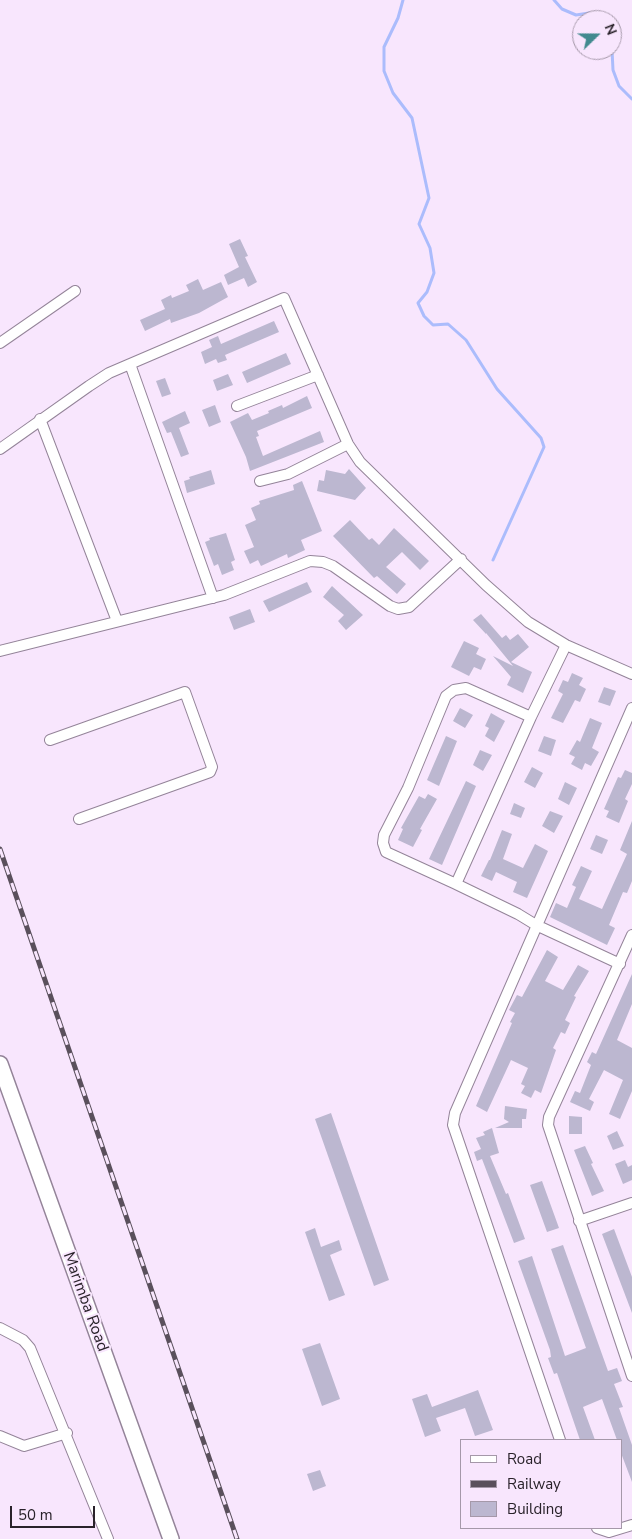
<!DOCTYPE html>
<html>
<head>
<meta charset="utf-8">
<style>
	body { margin:0 }
	#map { position:relative; width:632px; height:1539px; overflow:hidden; background:#f8e6fd; font-family:"Nunito Sans",sans-serif }
	canvas { display:block }
	.legend { position:absolute; left:460px; top:1439px; width:162px; height:90px; box-sizing:border-box; background:#f8e6fd; border:1px solid #a598a9; margin:0; padding:6px 9px; list-style:none; font-size:15px; color:#29222a }
	.legend li { display:flex; align-items:center; gap:10px; height:25px }
	.legend b { width:25px; border:1px solid #a598a9 }
	.north { position:absolute; left:572px; top:10px; width:50px; height:50px; box-sizing:border-box; background:#f8e6fd; border:1px solid #a598a9; border-radius:50%; rotate:68deg; font-size:14px; font-weight:700; line-height:20px; text-align:center; color:#29222a }
	.north::after { content:''; display:block; margin:auto; width:18px; height:22px; background:#428a8f; clip-path:polygon(50% 0,100% 100%,50% 72%,0 100%) }
	.scale { position:absolute; left:10px; top:1506px; width:85px; height:22px; box-sizing:border-box; border:2px solid #29222a; border-top:0; padding-left:6px; font-size:15px; line-height:18px; white-space:nowrap; color:#29222a; -webkit-text-stroke:4px #f8e6fd; paint-order:stroke }
</style>
</head>
<body>
<div id="map">
<canvas width="632" height="1539"></canvas>
<ul class="legend">
<li><b style="height:6px;background:#fff"></b>Road</li>
<li><b style="height:6px;background:#5a505c"></b>Railway</li>
<li><b style="height:14px;background:#bcb7d0"></b>Building</li>
</ul>
<div class="north">N</div>
<div class="scale">50 m</div>
</div>
<script>
const ctx = document.querySelector('canvas').getContext('2d');
ctx.lineJoin = 'round';
const poly = rows => new Path2D(rows.map(r => 'M' + r).join(''));
function trace(path, color, width, dash) { ctx.strokeStyle = color; ctx.lineWidth = width; ctx.lineCap = dash ? 'butt' : 'round'; ctx.setLineDash(dash || []); ctx.stroke(path); }
function fillPath(path, color) { ctx.fillStyle = color; ctx.fill(path, 'evenodd'); }
function write(font, color, halo, rows, align = 'center') {
  ctx.font = font + ' "Nunito Sans",sans-serif'; ctx.lineWidth = 4; ctx.setLineDash([]); ctx.textBaseline = 'middle'; ctx.strokeStyle = halo; ctx.fillStyle = color; for (const [text, x, y, turn = 0] of rows) {
    ctx.save(); ctx.translate(x, y); ctx.rotate((+turn || 0) * Math.PI / 180); ctx.textAlign = isNaN(turn) ? turn : align; if (halo) ctx.strokeText(text, 0, 0); ctx.fillText(text, 0, 0); ctx.restore();
  }
}
trace(poly([
	[403,0,398,18,384,47,384,71,393,93,412,118,429,198,419,224,430,248,434,273,427,292,418,303,424,316,433,325,448,324,466,340,497,389,541,438,544,447,493,560],
	[554,0,562,9,576,15,589,13,597,20],
	[612,50,613,70,619,86,632,99]
]), '#abbcfc', 3);
fillPath(poly([
	[240,239,248,256,245,257,257,282,248,287,244,278,228,285,224,275,239,267,229,244],
	[198,279,203,290,221,282,228,297,199,313,171,323,170,319,145,331,140,320,165,309,161,300,171,295,172,298,189,291,186,285],
	[274,321,279,332,225,355,227,360,218,363,216,359,205,364,201,352,212,347,209,340,218,336,221,344],
	[286,353,291,364,247,383,242,372],
	[228,374,233,385,217,391,213,380],
	[165,378,171,394,162,397,156,381],
	[307,396,312,408,257,431,259,436,256,437,263,456,320,431,324,442,250,471,246,457,230,422,248,413,252,420,269,413,268,411,282,405,283,408],
	[215,405,221,422,209,427,202,410],
	[185,411,190,423,179,428,189,454,181,457,171,432,167,433,162,422],
	[349,469,366,488,355,500,317,491,319,480,324,481,326,470,345,474],
	[211,470,215,484,187,493,184,481,190,479,189,477],
	[302,481,322,531,301,540,305,550,288,558,287,554,261,566,258,560,250,564,244,551,254,547,245,525,256,520,251,508,260,504,259,501,294,490,293,485],
	[350,520,369,540,372,538,379,545,394,528,429,561,420,570,402,552,386,567,406,584,397,594,377,576,374,578,333,536],
	[226,533,235,560,231,562,234,570,222,575,218,564,214,566,205,542,210,540,209,538],
	[307,582,312,592,269,612,263,601],
	[332,586,363,615,346,630,338,621,344,615,323,597],
	[250,609,255,622,234,630,229,617],
	[481,614,502,638,506,635,510,640,518,634,529,647,511,662,532,672,523,693,507,685,511,677,493,656,513,666,486,633,486,634,473,620],
	[464,641,479,648,476,654,486,659,481,670,474,667,469,676,451,667],
	[572,673,583,678,579,685,586,689,580,702,575,700,563,723,551,718,563,694,558,691,563,680,568,682],
	[604,687,616,691,610,706,598,702],
	[460,708,473,715,465,728,453,721],
	[491,713,505,721,494,742,485,736,489,728,485,726],
	[590,718,602,723,592,748,599,752,591,766,585,763,582,770,571,764,575,757,569,754,577,740,580,742],
	[446,736,457,741,439,786,427,780],
	[544,736,556,740,551,756,538,751],
	[480,750,492,755,483,771,473,765],
	[532,767,543,773,535,788,524,782],
	[625,770,632,773,632,784,625,799,628,801,619,823,606,817,609,811,604,809,618,777,621,778],
	[466,781,476,786,442,865,429,859],
	[565,782,577,788,569,805,558,799],
	[428,794,437,799,420,829,422,830,413,847,398,840,403,829,401,828,419,796,425,799],
	[514,803,525,808,521,818,510,814],
	[550,811,563,816,554,833,542,826],
	[632,821,632,881,627,893,623,892,609,925,615,928,607,945,550,917,556,903,567,908,576,887,572,885,581,866,592,871,579,899,602,909,627,854,620,850],
	[502,830,512,834,503,859,523,868,535,844,548,851,527,898,513,892,517,882,496,872,492,881,481,876,489,860,490,860],
	[596,835,608,840,602,854,590,849],
	[547,950,558,957,545,981,563,990,578,965,589,971,574,996,576,997,565,1020,570,1023,565,1034,561,1032,553,1048,556,1050,541,1093,535,1090,531,1098,521,1093,525,1086,521,1084,528,1068,511,1060,487,1112,476,1106,512,1023,510,1022,515,1013,509,1010,517,995,522,997],
	[632,974,632,1004,617,1040,632,1048,632,1091,620,1119,609,1114,623,1080,604,1070,589,1099,594,1102,590,1111,570,1102,575,1091,580,1093,591,1065,587,1062,592,1052,596,1054],
	[505,1106,527,1109,526,1119,522,1119,522,1128,495,1128,509,1122,504,1119],
	[331,1113,389,1280,374,1286,315,1119],
	[569,1116,582,1117,582,1134,569,1134],
	[492,1128,499,1153,490,1156,506,1194,508,1193,525,1239,514,1243,482,1159,477,1161,474,1152,481,1149,476,1138,485,1135,483,1132],
	[617,1131,624,1146,613,1150,607,1136],
	[585,1146,593,1163,591,1164,604,1191,592,1196,574,1150],
	[625,1160,628,1167,632,1165,632,1180,623,1184,615,1164],
	[542,1181,559,1228,547,1232,530,1185],
	[315,1228,321,1247,339,1240,342,1250,330,1255,345,1295,329,1301,305,1232],
	[614,1229,632,1277,632,1313,602,1234],
	[563,1245,608,1371,617,1368,622,1381,614,1384,623,1407,619,1408,632,1445,632,1482,621,1453,621,1440,617,1440,602,1399,583,1407,595,1440,580,1440,557,1373,554,1374,548,1358,551,1357,550,1350,518,1261,532,1256,565,1356,586,1348,551,1249],
	[320,1343,340,1399,322,1406,302,1349],
	[478,1390,493,1430,475,1436,465,1408,436,1418,441,1431,425,1437,412,1399,427,1394,432,1407],
	[320,1470,326,1486,313,1491,307,1474]
]), '#bcb7d0');
const street = poly([
	[0,343,75,291],
	[237,406,318,375],
	[40,419,117,621],
	[0,449,89,386,109,373,130,364],
	[260,481,288,474,348,444],
	[213,598,130,364,284,298,348,444,360,462,486,585,528,622,566,645,632,674],
	[566,645,531,717,456,884,518,914,536,925,620,964],
	[0,651,224,595,310,561,323,562,333,566,390,606,398,609,409,607,461,559],
	[50,740,185,692,212,767,210,772,79,819],
	[456,884,386,852,383,843,384,835,408,788,446,696,454,690,466,688,531,717],
	[632,935,549,1117,548,1125,632,1376],
	[579,1221,632,1203],
	[0,1328,23,1340,30,1348,108,1539],
	[0,1436,24,1446,67,1433],
	[560,1440,453,1125,455,1113,632,708],
	[597,1528,609,1532,632,1525]
]);
const secondary = poly([
	[0,1064,171,1539]
]);
trace(street, '#948499', 12);
trace(secondary, '#948499', 18);
trace(street, '#fff', 10);
trace(secondary, '#fff', 15);
const rail = poly([
	[0,849,237,1539]
]);
trace(rail, '#5a505c', 5);
trace(rail, '#f8e6fd', 3, [9]);
write('16px', '#29222a', '#f8e6fd', [
	["Marimba Road",85,1302,70]
]);
</script>
</body>
</html>
